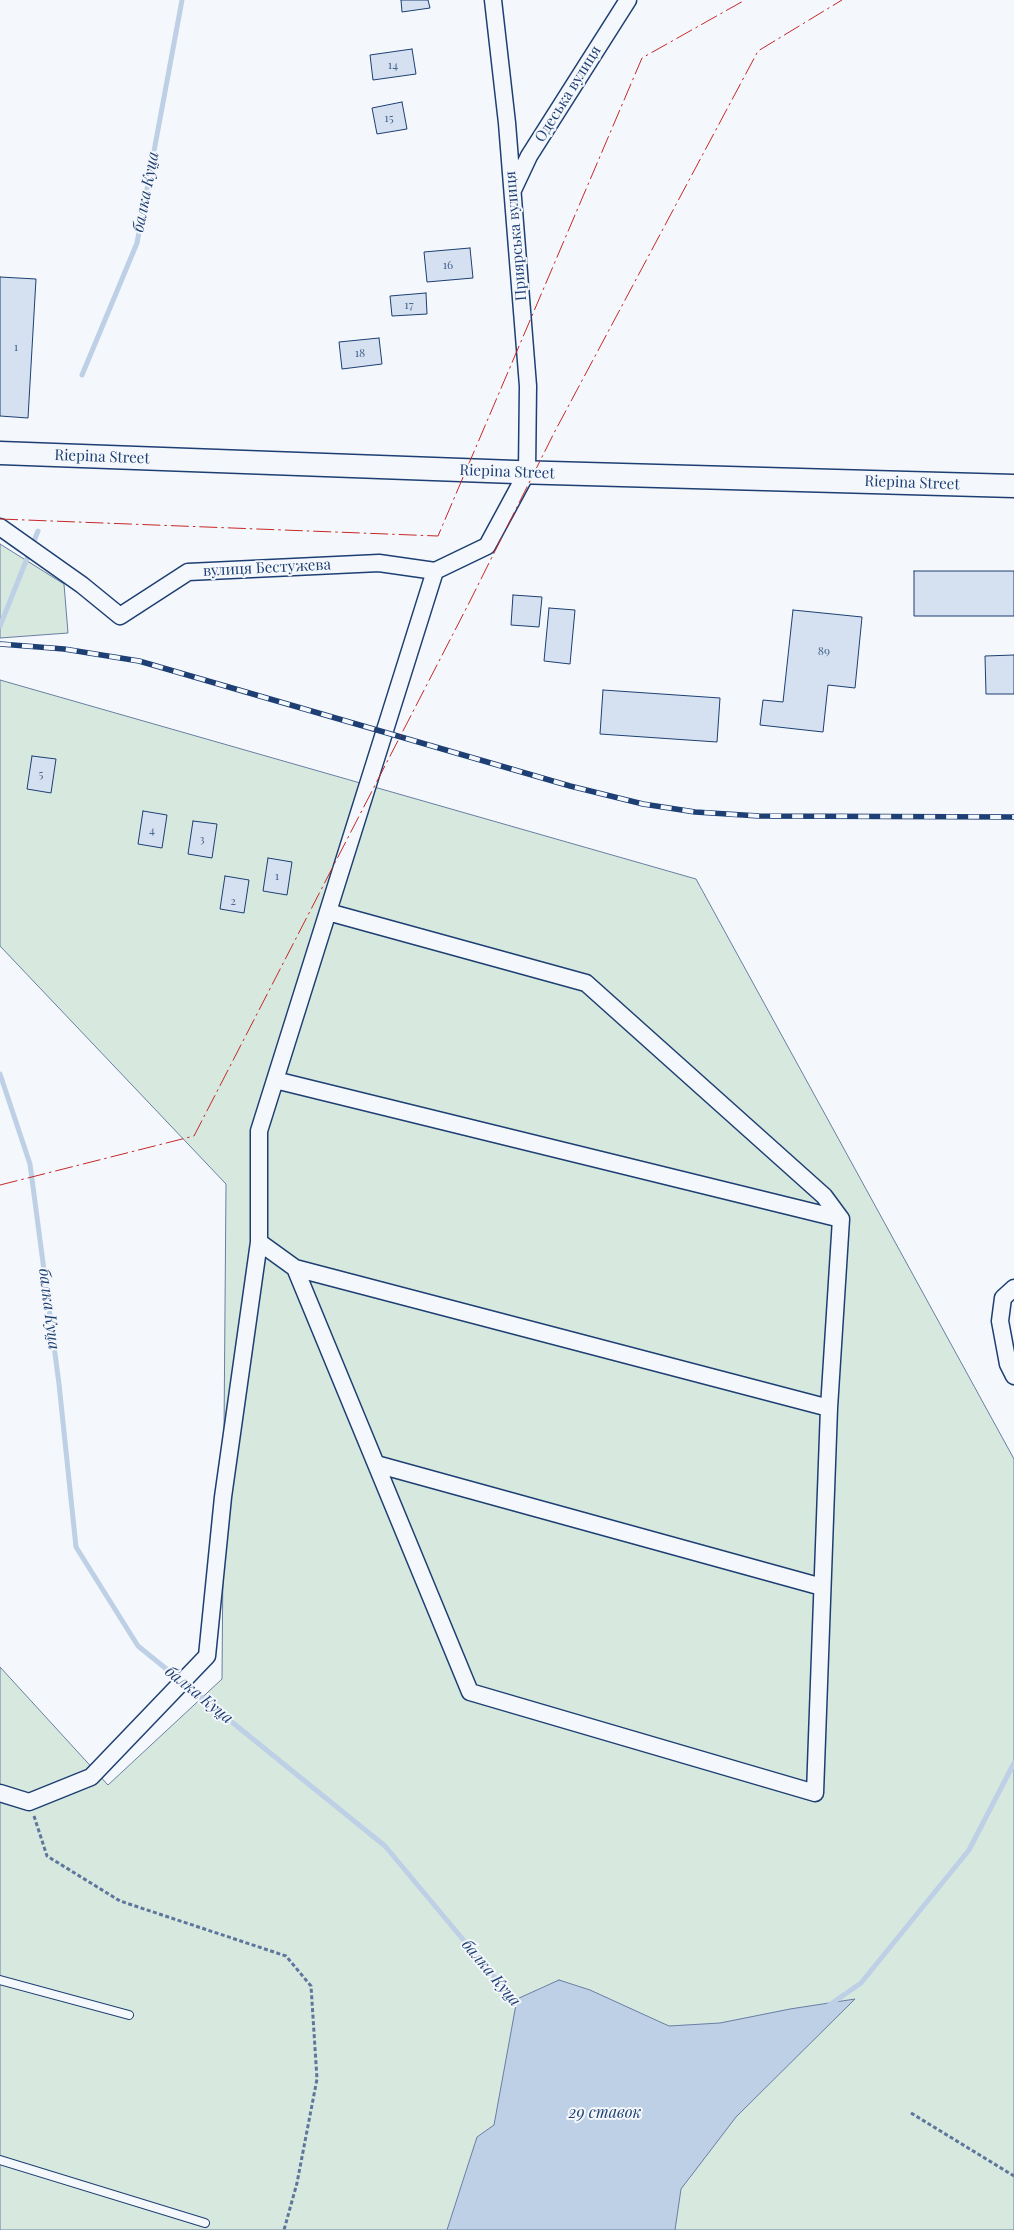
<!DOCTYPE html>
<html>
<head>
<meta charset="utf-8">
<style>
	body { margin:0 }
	canvas { display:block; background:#f4f7fb }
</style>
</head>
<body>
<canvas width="1014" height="2230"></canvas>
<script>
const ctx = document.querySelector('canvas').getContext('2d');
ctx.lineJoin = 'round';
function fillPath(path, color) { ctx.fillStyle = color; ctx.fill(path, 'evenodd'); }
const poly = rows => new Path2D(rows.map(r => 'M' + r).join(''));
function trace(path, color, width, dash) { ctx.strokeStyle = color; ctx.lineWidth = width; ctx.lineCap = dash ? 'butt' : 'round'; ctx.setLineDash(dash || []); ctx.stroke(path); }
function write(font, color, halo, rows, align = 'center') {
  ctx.font = font + ' "Playfair Display",serif'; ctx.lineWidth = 4; ctx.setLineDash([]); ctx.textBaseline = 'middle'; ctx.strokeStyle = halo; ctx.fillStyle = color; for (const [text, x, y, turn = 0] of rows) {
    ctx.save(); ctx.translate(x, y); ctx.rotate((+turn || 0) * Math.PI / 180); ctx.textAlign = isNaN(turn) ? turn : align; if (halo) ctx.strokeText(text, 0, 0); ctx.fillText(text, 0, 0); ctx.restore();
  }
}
const green = poly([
	[0,544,64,584,68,633,0,638,0,544],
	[0,680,696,879,1014,1459,1014,2230,0,2230,0,1667,108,1785,222,1679,226,1184,0,946,0,680]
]);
fillPath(green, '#d7e8df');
trace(green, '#687fa3', 1);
const water = poly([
	[559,1980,590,1990,669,2026,720,2023,790,2009,855,1999,736,2117,681,2189,675,2230,447,2230,477,2137,494,2125,517,1999,559,1980]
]);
fillPath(water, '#bed0e5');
trace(water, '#687fa3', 1);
trace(poly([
	[82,375,137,243,182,0],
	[0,626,38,531],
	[0,1074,30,1164,59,1384,76,1547,138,1646,385,1846,521,2009],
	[828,2006,861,1983,969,1850,1014,1763]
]), '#bed0e5', 5);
const building = poly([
	[401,0,428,0,430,8,402,12,401,0],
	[412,49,416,74,373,80,370,55,412,49],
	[402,102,407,129,377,134,372,108,402,102],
	[470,248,473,278,427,282,424,252,470,248],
	[0,277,36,279,28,418,0,416,0,277],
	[426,293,427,314,392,316,390,296,426,293],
	[379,338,382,364,342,369,339,342,379,338],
	[914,571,1014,571,1014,616,914,616,914,571],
	[513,595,542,597,539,627,511,625,513,595],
	[549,608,575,610,570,664,544,661,549,608],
	[793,610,862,617,855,688,828,685,823,732,760,725,763,700,783,702,793,610],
	[1014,655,1014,694,986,694,985,656,1014,655],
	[603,690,720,698,717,742,600,734,603,690],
	[32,756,56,759,51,793,27,789,32,756],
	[143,811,167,815,162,848,138,844,143,811],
	[193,821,217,824,212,858,188,854,193,821],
	[268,858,292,862,287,895,263,891,268,858],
	[225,876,249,880,244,913,220,909,225,876]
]);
fillPath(building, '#d5e0f0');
trace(building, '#1d3f73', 1);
const lane = poly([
	[0,1980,129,2015],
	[0,2160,205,2223]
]);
const street = poly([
	[513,190,529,156,628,0],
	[0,527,82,585,120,616,188,572,379,563,435,571,487,546,527,472,528,386,507,123,493,0],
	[328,912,586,983,824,1196,841,1219,829,1408],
	[275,1080,841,1219],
	[259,1242,295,1268,829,1408,815,1793,470,1692,295,1268],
	[1014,1288,1003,1298,1000,1321,1008,1364,1014,1376],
	[376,1464,822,1587],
	[0,1793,29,1802,91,1777,207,1656,223,1497,259,1242,259,1131,435,571]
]);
const secondary = poly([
	[0,453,515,472,1014,486]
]);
trace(lane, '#1d3f73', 10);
trace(street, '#1d3f73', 19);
trace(secondary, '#1d3f73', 25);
trace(poly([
	[34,1816,47,1856,120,1901,286,1956,311,1986,317,2079,297,2183,284,2230],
	[911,2113,1014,2176]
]), '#5e769c', 3, [4, 2.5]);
trace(lane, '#f4f7fb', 8);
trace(street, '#f4f7fb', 16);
trace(secondary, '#f4f7fb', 22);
const rail = poly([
	[0,644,64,649,139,661,570,786,643,804,695,812,759,816,1014,817]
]);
trace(rail, '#1d3f73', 5.5);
trace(rail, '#f4f7fb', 4, [11]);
trace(poly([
	[0,519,438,536,642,58,745,0],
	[0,1185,194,1136,469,603,554,433,758,51,842,0]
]), '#c62828', 1, [18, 4, 2.5, 4]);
write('12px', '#4b6792', null, [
	["14",393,65],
	["15",389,118],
	["16",448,265],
	["17",409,305],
	["1",16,347],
	["18",360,353],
	["89",824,651],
	["5",41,774],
	["4",152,830],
	["3",202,839],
	["1",277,876],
	["2",233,901]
]);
write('15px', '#1d3f73', '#f4f7fb', [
	["Одеська вулиця",568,94,-58],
	["Приярська вулиця",516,236,-95],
	["Riepina Street",102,457,2],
	["Riepina Street",507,472,2],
	["Riepina Street",912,483,2],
	["вулиця Бестужева",267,568,-3]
]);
write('italic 16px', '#1d3f73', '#f4f7fb', [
	["балка Куца",146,192,-79],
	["балка Куца",49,1309,83],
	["балка Куца",199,1695,39],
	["балка Куца",491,1973,50],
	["29 ставок",605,2113]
]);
</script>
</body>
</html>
